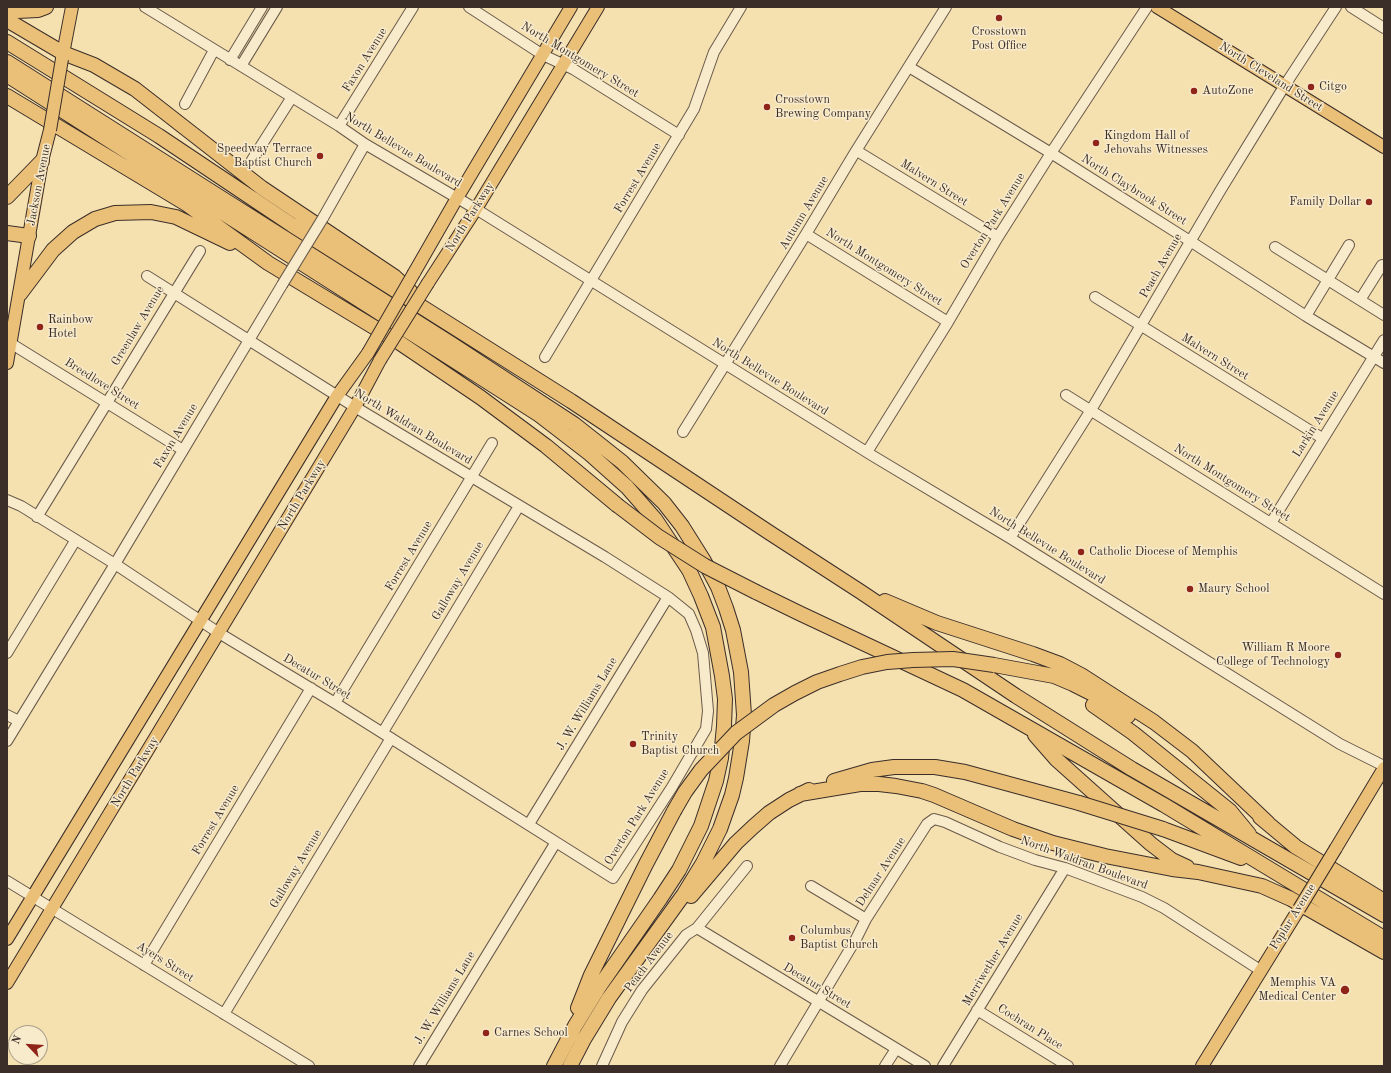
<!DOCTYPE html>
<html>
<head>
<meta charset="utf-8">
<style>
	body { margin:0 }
	#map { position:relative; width:1391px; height:1073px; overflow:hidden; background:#f5e0b0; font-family:"Old Standard TT",serif }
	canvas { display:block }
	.frame { position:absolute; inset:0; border:8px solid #3b2e29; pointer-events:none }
	.north { position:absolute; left:8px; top:1025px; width:40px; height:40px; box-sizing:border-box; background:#f8ebcc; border:1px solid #ac9f8b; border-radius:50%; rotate:295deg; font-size:11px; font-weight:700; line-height:16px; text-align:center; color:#3b2e29 }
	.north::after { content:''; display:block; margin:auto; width:14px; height:18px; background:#8f2418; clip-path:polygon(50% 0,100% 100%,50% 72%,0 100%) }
</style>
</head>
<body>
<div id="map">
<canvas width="1391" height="1073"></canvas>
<div class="frame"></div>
<div class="north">N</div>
</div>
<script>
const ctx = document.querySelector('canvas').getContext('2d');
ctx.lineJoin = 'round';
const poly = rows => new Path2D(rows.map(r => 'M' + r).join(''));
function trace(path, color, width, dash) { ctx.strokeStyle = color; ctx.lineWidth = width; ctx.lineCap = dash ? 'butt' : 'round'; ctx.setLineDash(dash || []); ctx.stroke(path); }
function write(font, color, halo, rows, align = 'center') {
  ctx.font = font + ' "Old Standard TT",serif'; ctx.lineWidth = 3; ctx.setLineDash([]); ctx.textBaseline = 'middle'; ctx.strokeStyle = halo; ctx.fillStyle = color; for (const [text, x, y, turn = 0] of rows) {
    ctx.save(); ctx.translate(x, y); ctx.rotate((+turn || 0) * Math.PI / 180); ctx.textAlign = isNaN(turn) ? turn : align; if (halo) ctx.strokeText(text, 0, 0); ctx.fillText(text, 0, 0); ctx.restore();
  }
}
const minor = poly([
	[145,7,339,126,365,144,476,209,873,456,1010,538,1340,744,1384,766],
	[469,7,543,55,573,69,679,135],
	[1351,7,1384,28],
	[230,60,262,7],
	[241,66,277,7],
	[909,67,1051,153,1190,241,1306,316,1384,363],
	[185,104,214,50],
	[339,126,413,7],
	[857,151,998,237],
	[252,160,292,97],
	[323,218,365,144],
	[806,234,948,322],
	[1275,247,1384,315],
	[1095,297,1322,438],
	[1360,300,1382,265],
	[1306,316,1349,245],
	[7,341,183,450],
	[545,357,694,109,714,52,741,7],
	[1066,395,1384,594],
	[683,432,806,234,854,154,946,7],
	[867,452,948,322,998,237,1053,150,1147,7],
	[7,500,21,506,115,564,219,633,335,703,613,878,672,787,706,729,708,711,703,653,696,630,689,614,668,597,605,557,355,407,147,276],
	[37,517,200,251],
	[1271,523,1384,340],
	[1010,538,1091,410,1220,191,1285,85,1336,7],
	[7,653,75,541],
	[335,703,492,443],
	[7,715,19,721],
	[383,732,519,506],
	[7,741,115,564,282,285],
	[529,824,668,597],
	[7,881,309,1066],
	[811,886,866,919],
	[697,928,925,1066],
	[144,965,311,688],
	[977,1010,1068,1066],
	[224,1014,391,738],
	[419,1066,556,842],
	[602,1066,622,1022,642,990,686,935,697,928,747,866],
	[780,1066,856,939,866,919,927,824,934,819,945,822,1000,847,1035,860,1065,868,1142,897,1164,908,1260,970],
	[885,1066,896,1049],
	[943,1066,1065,868]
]);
const major = poly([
	[1157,7,1384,147],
	[62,59,72,7],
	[414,273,457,198,571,7],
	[428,283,476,209,598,7],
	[7,363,42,161,50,130],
	[1336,848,1384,768],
	[7,939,337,396,368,353],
	[7,983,355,407,380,360],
	[1202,1066,1299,909]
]);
const highway = poly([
	[7,9,17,11,38,10,46,7],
	[7,20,63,53,94,65,135,89,262,188,395,277,411,292],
	[7,42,159,136,292,225,571,401,770,533,861,592,1016,696,1132,769,1384,915],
	[7,62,453,345,574,424,622,462,664,503,682,526,704,561,718,587,726,608,733,630,741,672,744,715,742,741,736,778,732,795,720,829,703,863,684,894,609,998,584,1039,570,1066],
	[7,75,538,414,590,454,627,487,655,519,689,570,701,596,713,627,722,676,725,699,724,726,721,758,716,781,701,826,679,870,660,899,599,987,575,1026,554,1066],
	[7,96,188,205,268,263,400,343,480,397,546,446,617,505],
	[7,197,42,161],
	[7,233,29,236],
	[20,294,53,250,73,232,95,219,115,213,151,212,176,217,230,243],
	[756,592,799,613,963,690,1164,805,1384,938],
	[885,601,937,623,1033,654,1060,664,1081,675,1154,722,1192,751,1268,823],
	[994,665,1054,676,1073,684,1093,694,1128,716],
	[1093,705,1133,733,1230,811,1249,834],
	[1035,735,1056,759,1151,844,1172,860,1187,867],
	[834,781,872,770,894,767,935,767,965,772,1079,803],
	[800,794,860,784,879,784,896,786,922,791,934,795,1013,829,1053,843,1105,856,1172,869,1198,872,1262,886,1291,899,1384,952],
	[1260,817,1296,847,1384,901],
	[1163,829,1241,858],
	[691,896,736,843,753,827,769,813,789,800,809,790],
	[578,1008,591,975,646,864,674,811]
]);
trace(minor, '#6a5a4b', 12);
trace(major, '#3b2e29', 14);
trace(highway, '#3b2e29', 16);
trace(minor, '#f8ebcc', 10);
trace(major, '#eac078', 12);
trace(highway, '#eac078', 14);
const minorBridge = poly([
	[282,285,323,218]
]);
const majorBridge = poly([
	[50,130,62,59],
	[368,353,414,273],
	[380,360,428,283],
	[1299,909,1336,848]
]);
const highwayBridge = poly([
	[617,505,659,537,705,566,756,592],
	[1079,803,1163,829],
	[674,811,685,792,701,770,736,733,774,705,795,693,817,682,840,674,862,667,887,662,913,660,953,659,994,665]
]);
trace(minorBridge, '#6a5a4b', 12, []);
trace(majorBridge, '#3b2e29', 14, []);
trace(highwayBridge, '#3b2e29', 16, []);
trace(minorBridge, '#f8ebcc', 10);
trace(majorBridge, '#eac078', 12);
trace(highwayBridge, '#eac078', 14);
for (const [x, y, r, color] of [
	[999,18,4,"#8f2418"],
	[1311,87,4,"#8f2418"],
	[1194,91,4,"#8f2418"],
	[767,107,4,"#8f2418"],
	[1096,143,4,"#8f2418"],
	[320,156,4,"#8f2418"],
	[1369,202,4,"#8f2418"],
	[40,327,4,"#8f2418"],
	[1081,552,4,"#8f2418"],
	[1190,589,4,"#8f2418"],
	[1338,655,4,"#8f2418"],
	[633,744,4,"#8f2418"],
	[792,938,4,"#8f2418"],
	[1345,990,5,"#8f2418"],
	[486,1033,4,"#8f2418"]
]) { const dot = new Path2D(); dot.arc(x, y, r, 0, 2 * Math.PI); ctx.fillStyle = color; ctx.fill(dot); trace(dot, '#f8ebcc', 1.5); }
write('12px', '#3b2e29', '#f8ebcc', [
	["Crosstown",999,32,"center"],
	["Post Office",999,46,"center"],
	["Citgo",1319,87],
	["AutoZone",1202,91],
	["Crosstown",775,100],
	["Brewing Company",775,114],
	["Kingdom Hall of",1104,136],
	["Jehovahs Witnesses",1104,150],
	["Speedway Terrace",312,149,"right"],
	["Baptist Church",312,163,"right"],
	["Family Dollar",1361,202,"right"],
	["Rainbow",48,320],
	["Hotel",48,334],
	["Catholic Diocese of Memphis",1089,552],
	["Maury School",1198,589],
	["William R Moore",1330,648,"right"],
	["College of Technology",1330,662,"right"],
	["Trinity",641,737],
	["Baptist Church",641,751],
	["Columbus",800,931],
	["Baptist Church",800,945],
	["Memphis VA",1336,983,"right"],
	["Medical Center",1336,997,"right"],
	["Carnes School",494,1033]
], 'left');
write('12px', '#3b2e29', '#f8ebcc', [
	["Faxon Avenue",365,60,-58],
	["North Montgomery Street",580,60,31],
	["North Cleveland Street",1271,77,32],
	["North Bellevue Boulevard",403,150,31],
	["Forrest Avenue",638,178,-59],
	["Malvern Street",934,183,32],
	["Jackson Avenue",39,185,-79],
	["North Claybrook Street",1134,190,32],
	["Autumn Avenue",804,213,-59],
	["North Parkway",470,217,-58],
	["Overton Park Avenue",993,221,-58],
	["Peach Avenue",1161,266,-60],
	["North Montgomery Street",884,267,32],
	["Greenlaw Avenue",138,326,-59],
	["Malvern Street",1215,357,32],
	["North Bellevue Boulevard",770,377,32],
	["Breedlove Street",102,384,32],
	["Larkin Avenue",1316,424,-58],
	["North Waldran Boulevard",413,427,31],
	["Faxon Avenue",176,436,-59],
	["North Montgomery Street",1232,483,32],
	["North Parkway",302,495,-59],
	["North Bellevue Boulevard",1047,546,32],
	["Forrest Avenue",409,556,-59],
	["Galloway Avenue",458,581,-59],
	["Decatur Street",317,677,31],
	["J. W. Williams Lane",587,704,-59],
	["North Parkway",135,772,-59],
	["Overton Park Avenue",637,817,-58],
	["Forrest Avenue",216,820,-59],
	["North Waldran Boulevard",1084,863,20],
	["Galloway Avenue",296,869,-59],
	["Delmar Avenue",881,872,-57],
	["Poplar Avenue",1293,917,-58],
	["Merriwether Avenue",993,960,-59],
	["Ayers Street",165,962,32],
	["Peach Avenue",649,962,-53],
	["Decatur Street",817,986,31],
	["J. W. Williams Lane",445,998,-59],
	["Cochran Place",1030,1027,32]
]);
</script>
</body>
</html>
